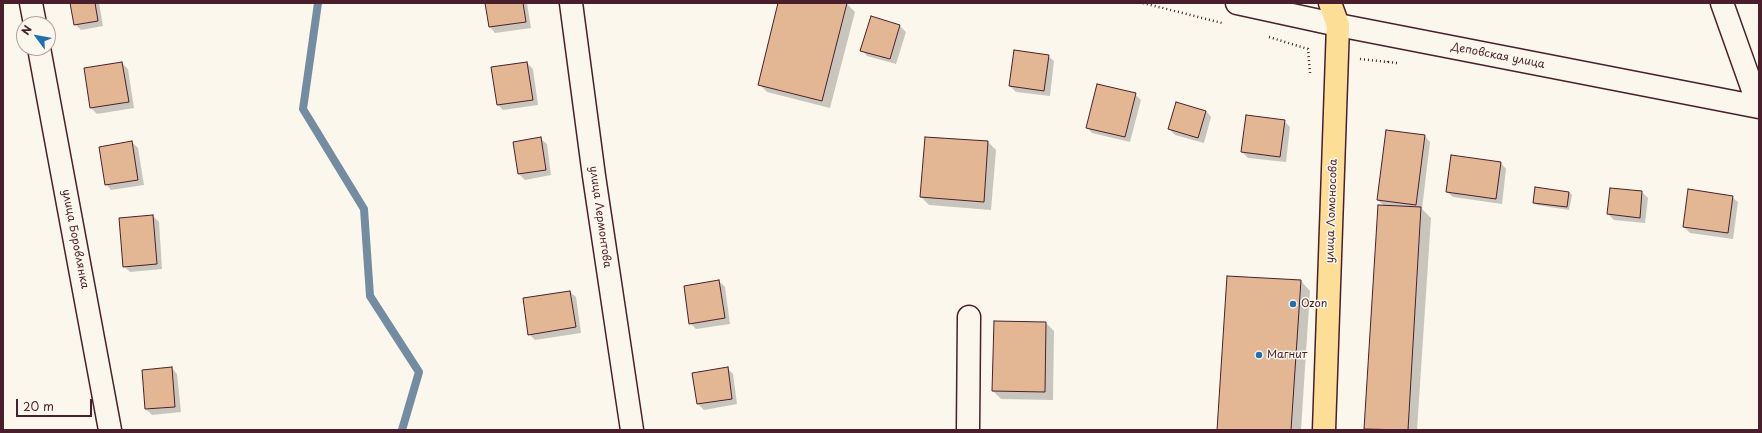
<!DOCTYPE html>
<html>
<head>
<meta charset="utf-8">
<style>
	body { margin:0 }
	#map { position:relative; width:1762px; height:433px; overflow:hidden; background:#fbf7ec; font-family:"Playpen Sans",sans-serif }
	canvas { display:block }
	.frame { position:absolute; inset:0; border:4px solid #4a1f2b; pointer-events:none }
	.north { position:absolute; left:16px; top:16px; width:40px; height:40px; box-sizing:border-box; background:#fbf7ec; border:1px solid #b4a19f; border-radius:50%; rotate:302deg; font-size:11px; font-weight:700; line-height:16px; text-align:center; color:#4a1f2b }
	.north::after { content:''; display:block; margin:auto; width:14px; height:18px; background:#1f6fb2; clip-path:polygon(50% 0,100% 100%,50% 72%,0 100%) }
	.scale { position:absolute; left:16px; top:399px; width:76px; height:18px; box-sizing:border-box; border:2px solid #4a1f2b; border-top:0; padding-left:5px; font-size:12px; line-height:14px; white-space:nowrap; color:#4a1f2b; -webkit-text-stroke:3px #fbf7ec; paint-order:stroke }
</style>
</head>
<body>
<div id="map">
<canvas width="1762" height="433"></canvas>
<div class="frame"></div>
<div class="north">N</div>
<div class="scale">20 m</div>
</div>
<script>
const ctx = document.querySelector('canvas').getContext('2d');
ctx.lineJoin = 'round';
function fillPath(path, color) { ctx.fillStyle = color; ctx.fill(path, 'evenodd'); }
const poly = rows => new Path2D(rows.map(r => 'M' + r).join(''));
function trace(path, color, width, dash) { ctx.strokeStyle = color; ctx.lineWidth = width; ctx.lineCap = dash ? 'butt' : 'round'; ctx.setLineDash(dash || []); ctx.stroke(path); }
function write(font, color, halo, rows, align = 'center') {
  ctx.font = font + ' "Playpen Sans",sans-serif'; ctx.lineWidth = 3; ctx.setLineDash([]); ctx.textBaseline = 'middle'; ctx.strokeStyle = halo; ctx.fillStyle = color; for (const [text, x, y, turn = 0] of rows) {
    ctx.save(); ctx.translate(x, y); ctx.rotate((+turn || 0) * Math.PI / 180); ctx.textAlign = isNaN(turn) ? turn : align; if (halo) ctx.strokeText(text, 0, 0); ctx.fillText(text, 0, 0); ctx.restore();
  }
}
fillPath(poly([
	[71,3,99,3,103,26,81,30,75,24],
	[486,3,527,3,531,28,495,33,490,27],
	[779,3,844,3,847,4,855,12,830,108,767,92,759,84],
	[871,17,900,26,906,32,896,64,867,56,862,50],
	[1048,56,1054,61,1050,96,1016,92,1010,86],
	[122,63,128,69,134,108,97,114,91,108,85,69],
	[527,63,533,69,538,105,503,110,498,105],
	[1135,94,1141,100,1130,142,1092,133,1087,127],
	[1206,111,1211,117,1204,143,1175,135,1169,129],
	[1284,121,1290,127,1286,162,1248,158,1242,152],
	[1425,136,1430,142,1422,209,1431,218,1417,430,1366,430,1384,206,1378,200],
	[541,139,547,144,551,175,525,180,519,174],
	[132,142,138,148,144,185,111,190,106,184],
	[988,142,996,150,991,210,929,205,921,197],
	[1501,163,1506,169,1502,204,1453,197,1447,192],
	[1611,189,1642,192,1648,198,1645,223,1614,220,1608,214],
	[1569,192,1572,195,1569,210,1537,205,1534,202],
	[1732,197,1738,202,1733,239,1690,233,1684,227],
	[153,216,159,222,162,269,130,272,124,266],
	[1228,277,1301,281,1310,291,1301,430,1218,430],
	[719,281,725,287,730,324,696,329,690,323],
	[570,292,576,297,581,333,535,340,529,334],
	[1046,323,1054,331,1053,400,1001,399,993,391],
	[172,368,177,374,181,412,152,415,146,409],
	[727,368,733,374,737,404,704,410,698,404]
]), '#0003');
trace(poly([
	[318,3,303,109,364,209,370,296,419,372,402,430]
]), '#738ca1', 8);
const building = poly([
	[70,3,95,3,98,21,74,25,70,3],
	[485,3,523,3,526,22,489,27,485,3],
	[778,3,847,3,822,101,758,85,778,3],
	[871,16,900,25,890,59,860,51,871,16],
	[1014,50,1049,55,1044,91,1009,86,1014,50],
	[122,62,129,102,90,108,84,68,122,62],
	[527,62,533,100,497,105,491,67,527,62],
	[1097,84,1136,93,1125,137,1086,128,1097,84],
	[1176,102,1206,111,1198,138,1168,129,1176,102],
	[1246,115,1285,120,1280,157,1241,152,1246,115],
	[1386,130,1425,135,1416,205,1377,200,1386,130],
	[541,137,546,170,518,174,513,142,541,137],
	[925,137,988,141,984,202,920,197,925,137],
	[132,141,138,180,105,185,99,147,132,141],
	[1451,155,1501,162,1496,199,1446,192,1451,155],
	[1535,187,1569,192,1567,207,1533,203,1535,187],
	[1610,188,1642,191,1640,218,1607,214,1610,188],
	[1688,189,1733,196,1728,233,1683,227,1688,189],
	[1378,205,1421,207,1408,430,1364,429,1378,205],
	[153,215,157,264,123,267,119,218,153,215],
	[1227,276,1301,280,1291,430,1217,430,1227,276],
	[719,280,725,318,689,324,684,286,719,280],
	[570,291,576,327,528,335,523,298,570,291],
	[994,321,1046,322,1045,392,992,391,994,321],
	[172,367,175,407,145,409,142,370,172,367],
	[728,367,732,399,697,404,692,373,728,367]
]);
fillPath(building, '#e3b694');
trace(building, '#4a1f2b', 1);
const minor = poly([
	[31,3,35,24],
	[571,3,594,176,632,430],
	[1237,3,1338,25,1759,107],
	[1722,3,1759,107],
	[39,48,110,430],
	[968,430,969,317]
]);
const major = poly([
	[1324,430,1338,25,1330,3]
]);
trace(minor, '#4a1f2b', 25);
trace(major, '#4a1f2b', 25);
trace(poly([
	[1143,3,1222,23],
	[1269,37,1308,49,1310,73],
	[1360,59,1388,62,1388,59],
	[1388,62,1397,63]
]), '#4a1f2b', 2.5, [1, 3]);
trace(minor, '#fbf7ec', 22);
trace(major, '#fcde96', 22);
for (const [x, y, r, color] of [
	[1293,304,4,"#1f6fb2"],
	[1259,355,4,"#1f6fb2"]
]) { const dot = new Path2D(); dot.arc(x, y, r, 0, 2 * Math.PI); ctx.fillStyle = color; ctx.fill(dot); trace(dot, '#fbf7ec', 1.5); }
write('11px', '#4a1f2b', '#fbf7ec', [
	["Деповская улица",1498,56,11],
	["улица Ломоносова",1332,211,-88],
	["улица Лермонтова",600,217,82],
	["улица Боровлянка",75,239,79]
]);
write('11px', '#4a1f2b', '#fbf7ec', [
	["Ozon",1301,304],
	["Магнит",1267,355]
], 'left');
</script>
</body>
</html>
